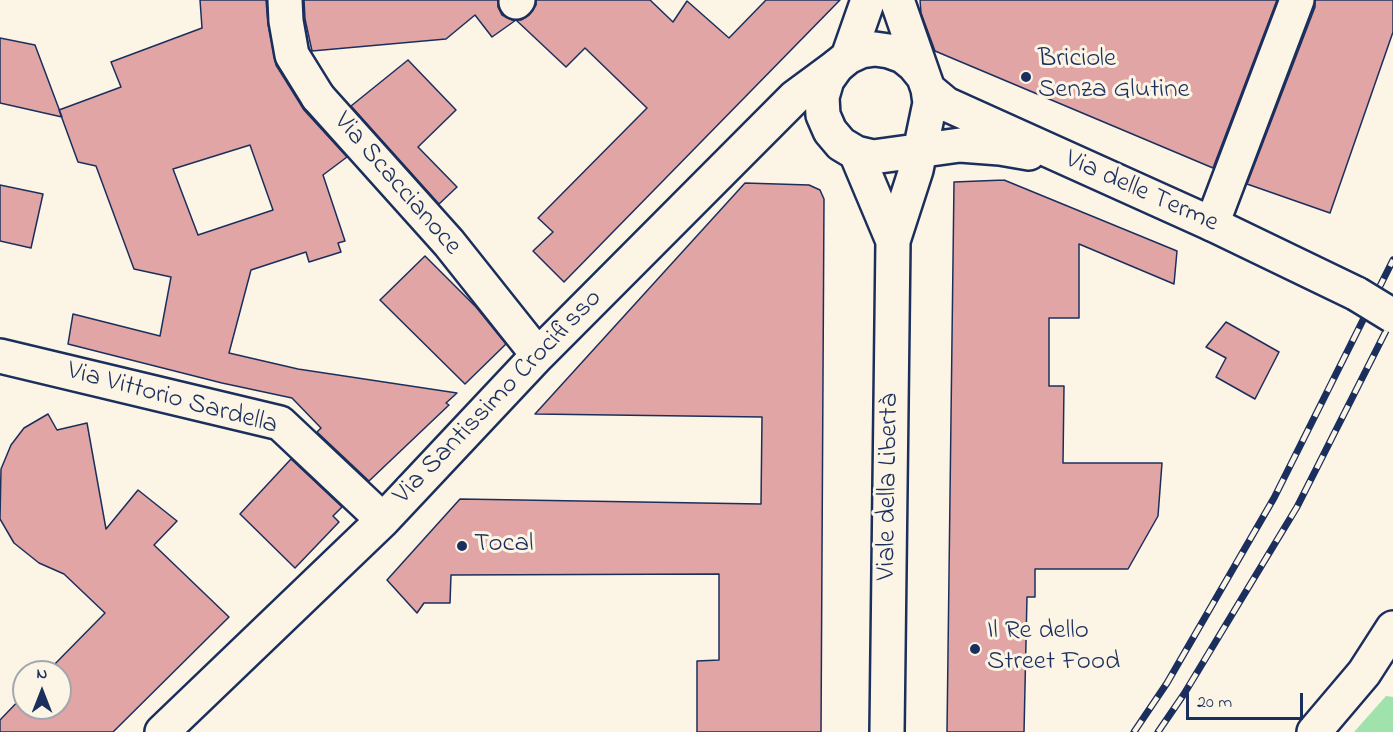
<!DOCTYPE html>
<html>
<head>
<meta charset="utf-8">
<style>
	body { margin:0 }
	#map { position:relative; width:1393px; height:732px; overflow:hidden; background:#fcf5e5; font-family:"Indie Flower",sans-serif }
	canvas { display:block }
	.north { position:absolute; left:12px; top:660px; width:60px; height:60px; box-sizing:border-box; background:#fcf5e5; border:2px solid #a2a6af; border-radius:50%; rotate:0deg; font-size:16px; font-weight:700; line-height:24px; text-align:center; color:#1b2f5e }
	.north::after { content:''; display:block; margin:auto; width:21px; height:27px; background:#1b2f5e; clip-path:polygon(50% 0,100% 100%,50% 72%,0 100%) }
	.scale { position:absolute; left:1186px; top:693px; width:117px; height:27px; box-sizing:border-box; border:3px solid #1b2f5e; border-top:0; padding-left:8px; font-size:18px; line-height:21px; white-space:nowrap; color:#1b2f5e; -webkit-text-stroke:4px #fcf5e5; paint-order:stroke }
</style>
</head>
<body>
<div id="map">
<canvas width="1393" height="732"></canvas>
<div class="north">N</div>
<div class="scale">20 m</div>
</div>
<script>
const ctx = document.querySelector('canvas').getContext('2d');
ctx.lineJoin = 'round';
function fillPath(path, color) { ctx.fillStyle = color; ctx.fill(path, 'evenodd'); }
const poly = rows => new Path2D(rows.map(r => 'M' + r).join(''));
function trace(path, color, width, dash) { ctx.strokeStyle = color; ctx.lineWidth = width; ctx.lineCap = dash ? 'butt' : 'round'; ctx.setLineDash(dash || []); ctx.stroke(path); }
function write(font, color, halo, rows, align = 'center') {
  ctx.font = font + ' "Indie Flower",sans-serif'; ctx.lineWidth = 6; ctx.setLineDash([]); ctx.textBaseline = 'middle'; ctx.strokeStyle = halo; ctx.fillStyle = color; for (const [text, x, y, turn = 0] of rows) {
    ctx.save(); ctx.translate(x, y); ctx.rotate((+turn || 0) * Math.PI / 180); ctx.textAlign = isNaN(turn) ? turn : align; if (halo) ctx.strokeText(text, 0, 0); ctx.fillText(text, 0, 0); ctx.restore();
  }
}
fillPath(poly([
	[1386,696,1393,697,1393,732,1354,732]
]), '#a0e2ac');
const building = poly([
	[200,0,266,0,268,24,276,65,304,110,347,157,323,175,345,241,338,243,341,252,309,262,306,252,251,270,229,353,298,369,457,393,446,403,449,405,369,481,317,432,321,428,292,398,222,383,68,344,73,314,160,336,171,277,134,269,96,166,78,162,59,110,121,87,111,62,202,28,200,0],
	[250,145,273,210,198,235,173,169,250,145],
	[304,0,498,0,498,7,502,15,512,20,521,20,529,15,536,5,536,0,650,0,673,22,687,1,729,38,766,0,840,0,564,282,533,251,553,232,538,218,647,108,585,48,566,67,516,20,492,37,475,15,446,39,312,51,305,19,304,0],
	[920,0,1277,0,1213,168,935,51,921,13,920,0],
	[1315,0,1393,0,1393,32,1330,213,1247,184,1315,7,1315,0],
	[0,38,35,45,62,117,0,103,0,38],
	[408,60,456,110,418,147,457,187,439,204,351,106,408,60],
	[1004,180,1177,251,1174,284,1079,244,1079,318,1049,318,1049,386,1064,386,1063,463,1162,463,1158,516,1128,569,1035,569,1035,597,1027,597,1024,732,947,732,954,182,1004,180],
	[745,183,809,185,820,190,824,199,821,732,697,732,697,661,719,660,719,574,451,575,450,603,424,603,417,613,387,580,460,499,761,504,762,417,535,414,745,183],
	[0,185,43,194,31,248,0,241,0,185],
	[425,256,476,307,506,344,465,384,380,300,425,256],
	[1226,322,1279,352,1255,399,1216,377,1226,358,1206,347,1226,322],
	[48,414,57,430,87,423,106,529,138,490,177,521,154,545,229,617,113,732,0,732,0,720,24,695,24,708,60,708,60,672,47,672,105,613,64,574,39,563,14,543,0,519,1,469,11,445,24,428,48,414],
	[291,459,342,507,333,516,339,522,295,568,240,514,291,459]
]);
fillPath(building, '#e0a5a4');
trace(building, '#1b2f5e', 1.5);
const pedestrian = poly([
	[285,0,286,21,292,55,318,97],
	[516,2,518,0]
]);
const minor = poly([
	[318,97,449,243,538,355],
	[1212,224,1297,0],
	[0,356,280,423,383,520],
	[162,732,383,520,538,355,795,97,837,66]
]);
const tertiary = poly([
	[848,57,868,0],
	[923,76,914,65,903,56,889,51,875,49,861,51,848,57,837,66,827,80,822,97,823,115,830,131,841,144,856,153,873,157,960,145,1000,148,1029,153],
	[928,89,946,104,1212,224,1357,294],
	[856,153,893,241],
	[887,732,893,241,916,170,930,103,928,89,897,0],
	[1314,732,1364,673,1393,628]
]);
trace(pedestrian, '#1b2f5e', 38);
trace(minor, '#1b2f5e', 38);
trace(tertiary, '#1b2f5e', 38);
trace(pedestrian, '#fcf5e5', 33);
trace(minor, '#fcf5e5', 33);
trace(tertiary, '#fcf5e5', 33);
const rail = poly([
	[1134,732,1167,683,1274,498,1393,260],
	[1158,732,1184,694,1297,507,1393,317]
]);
trace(rail, '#1b2f5e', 7);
trace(rail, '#fcf5e5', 4.5, [14]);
const tertiaryBridge = poly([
	[1357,294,1393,316]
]);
trace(tertiaryBridge, '#1b2f5e', 38, []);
trace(tertiaryBridge, '#fcf5e5', 33);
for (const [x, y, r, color] of [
	[1026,77,6,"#1b2f5e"],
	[462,546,6,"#1b2f5e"],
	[975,649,6,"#1b2f5e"]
]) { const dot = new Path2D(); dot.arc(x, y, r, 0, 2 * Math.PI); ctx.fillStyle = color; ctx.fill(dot); trace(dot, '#fcf5e5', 2); }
write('27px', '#1b2f5e', '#fcf5e5', [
	["Briciole",1038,61],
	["Senza Glutine",1038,92],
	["Tocal",474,546],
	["Il Re dello",987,633],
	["Street Food",987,664]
], 'left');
write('27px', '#1b2f5e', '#fcf5e5', [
	["Via Scaccianoce",396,185,49],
	["Via delle Terme",1141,193,24],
	["Via Santissimo Crocifisso",499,398,-46],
	["Via Vittorio Sardella",172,400,15],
	["Viale della Libertà",890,487,-89]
]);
</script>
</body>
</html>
